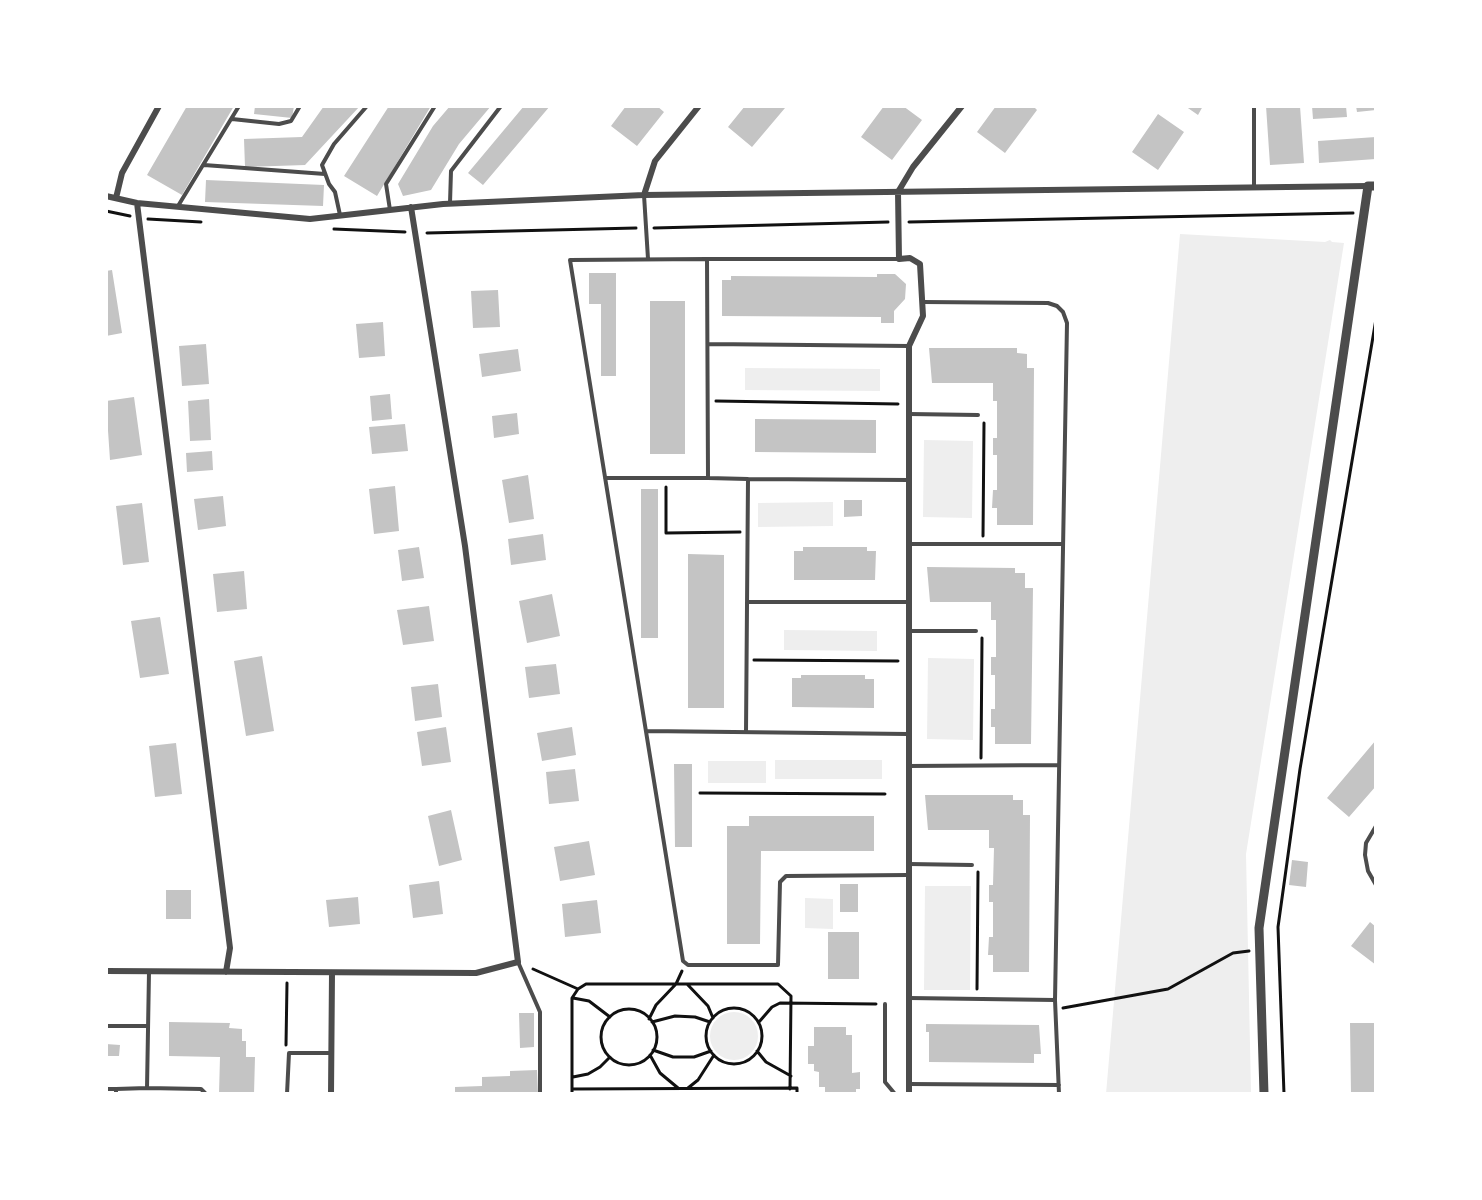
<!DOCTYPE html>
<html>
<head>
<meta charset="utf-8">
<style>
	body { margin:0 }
	#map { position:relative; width:1482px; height:1200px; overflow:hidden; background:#fff; font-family:Rubik,sans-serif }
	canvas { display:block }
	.frame { position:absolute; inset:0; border:108px solid #fff; pointer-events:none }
</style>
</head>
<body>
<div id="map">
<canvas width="1482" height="1200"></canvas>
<div class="frame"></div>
</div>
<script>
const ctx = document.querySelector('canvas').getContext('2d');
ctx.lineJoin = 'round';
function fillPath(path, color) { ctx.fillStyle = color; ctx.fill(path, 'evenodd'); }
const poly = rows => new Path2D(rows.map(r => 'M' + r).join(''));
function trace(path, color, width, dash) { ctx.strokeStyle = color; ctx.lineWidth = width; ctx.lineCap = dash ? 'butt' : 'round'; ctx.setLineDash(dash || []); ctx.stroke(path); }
fillPath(poly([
	[1180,234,1325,242,1330,240,1332,242,1344,243,1246,854,1251,1093,1106,1094],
	[745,368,880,369,880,391,745,390],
	[924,440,973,441,972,518,923,517],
	[833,502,833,526,758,527,758,503],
	[784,630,877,631,877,651,784,650],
	[928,658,974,659,973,740,927,739],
	[775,760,882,760,882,779,775,779],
	[708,761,766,761,766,783,708,783],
	[925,886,971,886,970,990,924,990],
	[805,898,833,899,833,929,805,928],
	'710 1036a24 24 0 1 1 48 0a24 24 0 1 1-48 0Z'
]), '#eee');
fillPath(poly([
	[187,106,234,106,182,195,147,175],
	[255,106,294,106,292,118,254,114],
	[324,106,360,106,305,165,245,167,244,139,302,137],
	[389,106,431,106,377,196,344,176],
	[450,106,491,106,459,144,431,190,403,196,398,184,433,126],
	[524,106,550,106,483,185,468,173],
	[626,106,657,106,664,112,637,146,611,126],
	[745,106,785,108,752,147,728,127],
	[884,106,903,106,922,120,892,160,861,137],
	[996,106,1033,106,1037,110,1005,153,977,132],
	[1185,106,1203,106,1198,115],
	[1266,106,1300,106,1304,163,1270,165],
	[1312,106,1346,106,1347,117,1313,119],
	[1356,106,1376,106,1376,110,1357,112],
	[1158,114,1184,132,1158,170,1132,152],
	[1376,137,1376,159,1319,163,1318,141],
	[206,180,324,185,323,206,205,202],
	[112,270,122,333,106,336,106,271],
	[589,273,616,273,616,376,601,376,601,304,589,304],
	[877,274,895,274,906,284,905,299,894,311,894,323,881,323,881,317,722,316,722,280,731,280,731,276,877,277],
	[498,290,500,327,473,328,471,291],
	[650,301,685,301,685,454,650,454],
	[383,322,385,356,359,358,356,324],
	[206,344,209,384,182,386,179,346],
	[929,348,1017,348,1017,353,1027,354,1027,368,1034,368,1033,525,997,525,997,508,992,508,993,490,997,490,997,455,993,455,993,438,997,438,997,401,993,401,993,383,932,383],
	[518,349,521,371,482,377,479,354],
	[390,394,392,419,372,421,370,396],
	[134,397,142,455,110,460,106,401],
	[209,399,211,440,190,441,188,401],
	[517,413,519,434,494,438,492,416],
	[755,419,876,420,876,453,755,452],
	[405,424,408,451,372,454,369,427],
	[212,451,213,470,187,472,186,453],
	[528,475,534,519,509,523,502,480],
	[395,486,399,531,374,534,369,489],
	[641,489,658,489,658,638,641,638],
	[223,496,226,526,198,530,194,499],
	[844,500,862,500,862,516,844,517],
	[142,503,149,562,123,565,116,506],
	[543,534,546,560,511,565,508,539],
	[419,547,424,578,402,581,398,550],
	[803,547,867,547,867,551,876,551,875,580,794,580,794,551,803,551],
	[688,554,724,555,724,708,688,708],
	[927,567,1015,568,1015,573,1025,573,1025,588,1033,588,1031,744,995,744,995,727,991,727,991,709,995,709,995,675,991,675,991,657,996,657,996,620,991,620,991,602,930,602],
	[244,571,247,609,217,612,213,574],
	[552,594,560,636,527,643,519,601],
	[429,606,434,641,403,645,397,610],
	[160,617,169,674,140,678,131,621],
	[262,656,274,731,246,736,234,661],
	[556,664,560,694,529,698,525,667],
	[801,675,865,675,865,679,874,679,874,708,792,707,792,678,801,678],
	[438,684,442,717,415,721,411,687],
	[446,727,451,762,422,766,417,732],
	[572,727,576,755,542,761,537,733],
	[1376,740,1376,786,1349,817,1327,798],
	[176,743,182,794,155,797,149,746],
	[674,764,692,764,692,847,675,847],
	[575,769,579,801,549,804,546,772],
	[925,795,1013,795,1013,800,1023,800,1023,815,1030,815,1029,972,993,972,993,955,988,955,989,937,993,937,993,902,989,902,989,885,993,885,994,848,989,848,989,830,928,830],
	[451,810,462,860,439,866,428,816],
	[749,816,874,816,874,851,761,851,760,944,727,944,727,826,749,826],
	[589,841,595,875,560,881,554,847],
	[1292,860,1308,862,1306,887,1289,885],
	[439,881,443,914,413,918,409,885],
	[840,884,858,884,858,912,840,912],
	[166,890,191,890,191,919,166,919],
	[358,897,360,924,329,927,326,900],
	[597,900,601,933,565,937,562,904],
	[1370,922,1376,927,1376,965,1351,946],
	[828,932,859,932,859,979,828,979],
	[519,1013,534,1013,534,1047,520,1048],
	[169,1022,230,1023,229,1028,242,1029,242,1041,246,1041,246,1057,255,1057,254,1094,219,1094,220,1057,169,1056],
	[1350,1023,1376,1023,1376,1094,1351,1094],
	[926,1024,1039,1025,1041,1054,1034,1054,1034,1063,929,1062,929,1032,926,1032],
	[814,1027,846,1027,846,1035,852,1035,852,1073,860,1072,860,1089,856,1089,856,1094,825,1094,825,1087,819,1087,819,1072,814,1071,814,1064,808,1064,808,1046,814,1046],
	[106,1044,120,1045,119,1056,106,1056],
	[537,1070,538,1094,455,1094,455,1087,482,1086,482,1077,510,1076,510,1071]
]), '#c4c4c4');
trace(poly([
	[106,211,130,216],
	[148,219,201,222],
	[909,222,1353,213],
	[654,228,888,222],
	[334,229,405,232],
	[427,233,636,228],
	[716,401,898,404],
	[666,487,666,533,740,532],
	[983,536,984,423],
	[754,660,898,661],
	[981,758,982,638],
	[700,793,885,794],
	[533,969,578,989],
	[687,984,708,1006,713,1018],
	[977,989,978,872],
	[573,998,589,1001,610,1017],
	[1063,1008,1168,989,1233,953,1249,951],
	'706 1036a28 28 0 1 1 56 0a28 28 0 1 1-56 0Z',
	'601 1037a28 28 0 1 1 56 0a28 28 0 1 1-56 0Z',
	[649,1019,656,1005,676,984,682,971],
	[652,1022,675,1016,695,1017,710,1022],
	[759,1022,772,1007,780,1003,876,1004],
	[286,1045,287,983],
	[653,1050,673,1057,694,1057,711,1051],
	[757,1051,766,1062,791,1076],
	[650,1055,660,1073,678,1088],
	[573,1077,588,1074,600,1067,610,1057],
	[688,1088,698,1080,714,1055],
	[573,1089,797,1088,797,1094],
	[572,1094,572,998,578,989,586,984,778,984,791,996,790,1089],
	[1284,1094,1278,927,1300,769,1376,319]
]), '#111', 3);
trace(poly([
	[1254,106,1254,187],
	[232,119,279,124,291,121,300,106],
	[204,165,325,174],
	[644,195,648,259],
	[450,203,451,171,501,106],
	[178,206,239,106],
	[390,210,386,184,435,106],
	[340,215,335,192,329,184,322,165,334,144,367,106],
	[707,259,570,260,683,961,688,965,778,965,780,882,786,876,908,875],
	[923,302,1048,303,1057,306,1063,312,1067,323,1055,1000,1059,1094],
	[708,344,909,346],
	[909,414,978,415],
	[605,478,708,478],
	[748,479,909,480],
	[909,544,1063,544],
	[747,602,908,602],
	[909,631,976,631],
	[646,731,908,734],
	[746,732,748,479,708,478,707,259,899,259],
	[908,766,1059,765],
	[1376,826,1366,843,1365,855,1368,871,1376,885],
	[909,864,972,865],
	[518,962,540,1012,540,1094],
	[149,972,147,1088,201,1089,206,1094],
	[909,998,1055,1000],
	[885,1004,885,1082,895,1094],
	[106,1026,148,1026],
	[909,1084,1059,1085],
	[106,1089,116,1089],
	[116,1094,116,1089,147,1088],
	[287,1094,289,1053,331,1053]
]), '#4c4c4c', 4);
trace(poly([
	[644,195,655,161,699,106],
	[106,196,137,203,310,219,443,204,644,195,1368,186],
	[116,198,122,173,159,106],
	[137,203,230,948,226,972],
	[106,971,476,973,518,962,465,546,411,207],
	[331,1094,332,973],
	[909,1094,909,346,923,316,920,264,910,258,899,259,898,192,913,167,962,106]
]), '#4c4c4c', 6);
trace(poly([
	[1264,1094,1259,928,1368,186,1376,186]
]), '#4c4c4c', 9);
</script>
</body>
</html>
